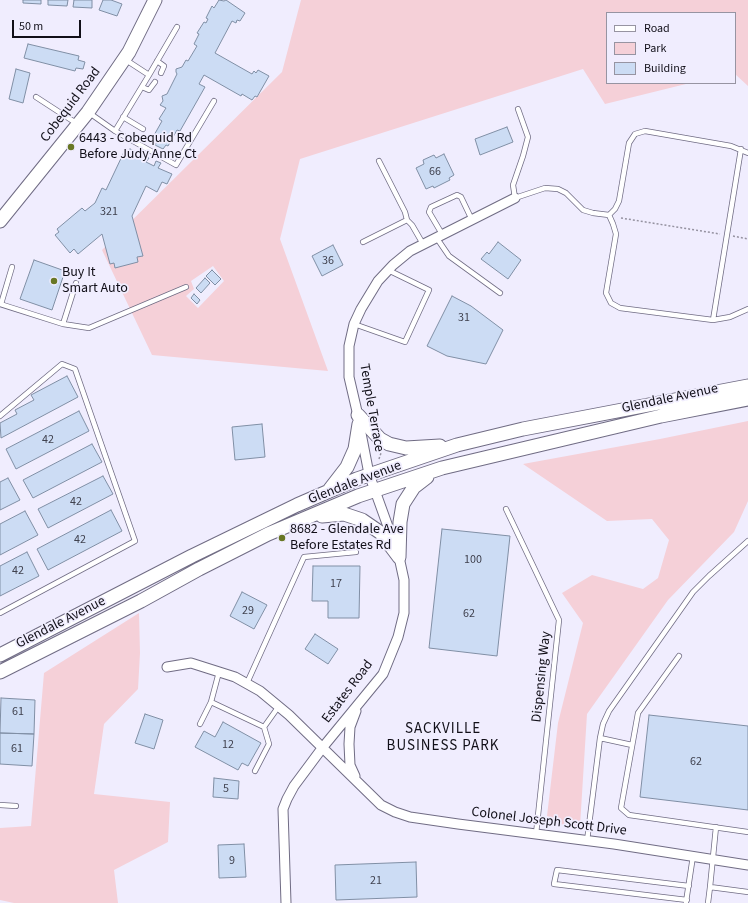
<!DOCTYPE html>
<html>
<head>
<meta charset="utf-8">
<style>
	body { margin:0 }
	#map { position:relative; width:748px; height:903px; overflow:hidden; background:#f0edfe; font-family:"Source Sans 3",sans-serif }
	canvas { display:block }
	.legend { position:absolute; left:606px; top:12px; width:130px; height:72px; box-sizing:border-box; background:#f0edfe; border:1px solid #9794a2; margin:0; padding:5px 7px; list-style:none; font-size:12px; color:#110f18 }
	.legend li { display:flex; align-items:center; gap:8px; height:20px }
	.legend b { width:20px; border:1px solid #9794a2 }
	.scale { position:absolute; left:12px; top:20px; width:69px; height:18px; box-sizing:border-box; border:2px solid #110f18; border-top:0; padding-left:5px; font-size:12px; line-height:14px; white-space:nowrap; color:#110f18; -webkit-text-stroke:3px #f0edfe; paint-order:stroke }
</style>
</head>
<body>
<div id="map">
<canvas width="748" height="903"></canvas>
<ul class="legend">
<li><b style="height:5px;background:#fff"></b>Road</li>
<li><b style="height:11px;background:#f5d0d8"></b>Park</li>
<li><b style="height:11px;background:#ccdcf4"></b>Building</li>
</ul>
<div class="scale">50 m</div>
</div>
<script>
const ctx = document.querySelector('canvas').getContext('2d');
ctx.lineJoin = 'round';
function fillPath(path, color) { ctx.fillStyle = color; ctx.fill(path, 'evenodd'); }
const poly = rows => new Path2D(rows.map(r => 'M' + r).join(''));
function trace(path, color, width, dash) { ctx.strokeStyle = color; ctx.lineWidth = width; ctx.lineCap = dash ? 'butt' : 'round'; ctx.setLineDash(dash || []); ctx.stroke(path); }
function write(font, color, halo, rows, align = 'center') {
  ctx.font = font + ' "Source Sans 3",sans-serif'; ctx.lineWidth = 3.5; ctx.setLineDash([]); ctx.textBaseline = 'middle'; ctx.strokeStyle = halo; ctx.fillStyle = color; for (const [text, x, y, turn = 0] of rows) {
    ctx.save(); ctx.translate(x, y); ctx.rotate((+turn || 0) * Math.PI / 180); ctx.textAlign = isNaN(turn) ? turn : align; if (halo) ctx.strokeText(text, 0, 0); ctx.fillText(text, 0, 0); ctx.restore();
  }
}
fillPath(poly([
	[301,0,748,0,748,86,735,74,735,13,607,13,607,83,690,83,605,104,583,69,300,159,280,239,328,371,152,355,102,250,282,72],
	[213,266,224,281,198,308,186,296,194,289,191,281],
	[748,421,748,501,734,532,668,600,587,714,580,826,559,824,547,816,558,723,583,623,562,593,592,575,643,589,658,578,669,540,652,519,607,521,523,464,660,439],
	[139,613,140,653,138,689,104,724,94,794,170,802,168,842,114,870,118,903,14,903,0,900,0,828,31,826,44,673]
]), '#f5d0d8');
const building = poly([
	[23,0,41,0,41,4,23,3,23,0],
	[48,0,68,0,67,6,48,5,48,0],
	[74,0,92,0,92,8,73,7,74,0],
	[103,0,111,0,122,4,117,16,99,10,103,0],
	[219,0,224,1,226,0,245,13,240,21,237,20,236,23,232,21,215,53,252,74,254,71,256,73,258,70,269,76,257,97,255,96,252,100,242,94,241,96,204,75,199,84,205,87,180,131,177,130,168,146,166,145,163,149,155,145,158,140,153,137,162,121,159,119,166,108,160,105,163,101,162,96,167,94,177,74,176,72,176,69,182,67,186,60,188,61,197,46,194,44,199,34,197,33,204,22,206,23,208,19,206,18,212,6,214,8,219,0],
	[28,44,79,56,78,60,85,62,83,69,76,68,75,71,24,58,28,44],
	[16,69,30,73,23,103,9,99,16,69],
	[507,127,513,142,480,155,475,139,507,127],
	[130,149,149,158,146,162,154,166,156,161,161,163,158,168,172,174,167,184,162,182,157,192,146,186,132,216,143,256,137,257,138,262,115,268,114,263,110,264,102,234,78,254,74,249,70,253,55,235,59,232,57,229,82,208,85,211,95,203,102,188,106,190,124,152,128,154,130,149],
	[444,154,454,175,449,178,450,180,434,188,433,186,426,189,416,168,424,164,423,160,434,155,436,158,444,154],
	[498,242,521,260,508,279,481,259,487,252,489,254,498,242],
	[333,245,343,265,322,276,312,256,333,245],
	[34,260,65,271,52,310,20,299,34,260],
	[212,270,221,279,215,285,206,276,212,270],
	[205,278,210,283,201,293,196,288,205,278],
	[194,294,200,300,197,304,191,298,194,294],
	[452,296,471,306,503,330,486,364,447,356,427,346,452,296],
	[67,376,78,397,1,438,0,423,17,414,15,410,34,400,31,395,67,376],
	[79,411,89,431,16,469,6,449,79,411],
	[262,424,265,457,235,460,232,427,262,424],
	[92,444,102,462,33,498,23,480,92,444],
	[103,476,113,494,48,528,38,509,103,476],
	[8,478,20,500,0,510,0,482,8,478],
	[111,510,122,531,48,570,37,549,111,510],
	[25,511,38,535,0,555,0,524,25,511],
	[442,529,510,536,497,656,429,648,442,529],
	[27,552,39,576,0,596,0,566,27,552],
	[313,566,360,566,359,618,328,618,328,601,312,601,313,566],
	[242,592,267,605,254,629,230,616,242,592],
	[315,634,338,649,328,664,305,649,315,634],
	[1,698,35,700,34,734,0,733,1,698],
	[145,714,163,720,154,749,135,743,145,714],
	[649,715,748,726,748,810,640,797,649,715],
	[223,722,261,743,248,766,242,763,238,770,195,747,204,731,215,737,223,722],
	[0,733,34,734,32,766,0,764,0,733],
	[214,778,239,781,238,799,213,797,214,778],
	[244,844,246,877,219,878,218,845,244,844],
	[416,862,417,897,336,900,335,865,416,862]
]);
fillPath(building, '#ccdcf4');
trace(building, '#808fa5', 1);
const lane = poly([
	[126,60,149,75,177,27],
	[157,61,164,66,161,73],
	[149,75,115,131,176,165,214,101],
	[142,87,149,90,155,82],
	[36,97,76,123],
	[518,109,528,137,523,156,513,185,515,198,545,188,558,189,566,193,583,210,593,213,609,215],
	[88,112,115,131],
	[123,117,143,129],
	[379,161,405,212,407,220],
	[609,215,613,224,616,234,606,293,611,303,620,308,713,320,730,317,748,309],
	[609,215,615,209,619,201,629,143,635,134,645,131,731,146,748,153],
	[442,234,429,212,431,207,457,195,461,197,472,220],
	[436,237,449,256,500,293],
	[363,242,407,220,412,225,423,244],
	[0,304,63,324,76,283],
	[1,304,12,267],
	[713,320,741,149],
	[63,324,89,328,186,287],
	[354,324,405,342,429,290,388,270],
	[0,416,62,364,75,369,135,541,0,613],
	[506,509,559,620,536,834],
	[679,656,638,713,621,808,629,815,748,832],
	[219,672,211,702,264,727,279,706],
	[247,683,304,557,356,552],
	[200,724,211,702],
	[600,738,632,745],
	[255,771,269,744,264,727],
	[0,805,16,806],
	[716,827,710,887,748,892],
	[587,841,600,738,603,724,609,711,693,592,709,576,748,541],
	[687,900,554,884,557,870,689,886],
	[686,902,693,856],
	[708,903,710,887]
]);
const street = poly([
	[359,420,349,377,349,346,354,324,361,309,378,281,393,265,410,251,515,198],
	[167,667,191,663,235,677,260,691,289,715,381,805,395,812,410,817,458,824,614,844,748,865],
	[355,776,350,765,349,744,350,727,356,711],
	[286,903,283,809,287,799,294,786,323,747,383,674,398,637,404,613,404,580,399,557,369,474,361,433]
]);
const secondary = poly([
	[0,221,88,112,129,52,155,0],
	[358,415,380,439,389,444,406,448,440,446],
	[330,489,347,467,355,449,359,424],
	[322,516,344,514,362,520,381,533,399,557],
	[399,557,400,522,403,504,414,487,427,477],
	[0,655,192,556,297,505,357,479,457,445,523,429,748,386],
	[0,672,141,601,199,569,268,534,358,496,442,468,661,416,748,399]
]);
trace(lane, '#706c84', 6);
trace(street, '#706c84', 11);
trace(secondary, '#706c84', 15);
trace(poly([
	[621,218,720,234],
	[733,236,748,239],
	[379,459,381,453]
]), '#9592a0', 1.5, [2, 2]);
trace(lane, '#fff', 4.5);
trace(street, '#fff', 9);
trace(secondary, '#fff', 13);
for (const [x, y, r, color] of [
	[71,147,4,"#687724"],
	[54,281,4,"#687724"],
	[282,538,4,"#687724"]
]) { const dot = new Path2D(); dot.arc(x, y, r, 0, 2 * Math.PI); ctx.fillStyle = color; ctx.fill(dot); trace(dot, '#f0edfe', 1.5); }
write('12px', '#40424f', null, [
	["66",435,172],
	["321",109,212],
	["36",328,261],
	["31",464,318],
	["42",48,440],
	["42",76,502],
	["42",80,540],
	["100",473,560],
	["42",18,571],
	["17",336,584],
	["29",248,611],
	["62",469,614],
	["61",18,712],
	["12",228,745],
	["61",17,749],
	["62",696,762],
	["5",226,789],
	["9",232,861],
	["21",376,881]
]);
write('14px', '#110f18', '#f0edfe', [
	["Cobequid Road",71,105,-53],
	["Glendale Avenue",670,399,-12],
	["Temple Terrace",371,408,80],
	["Glendale Avenue",355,483,-21],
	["Glendale Avenue",61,623,-27],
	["Dispensing Way",542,677,-84],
	["Estates Road",348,692,-53],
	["Colonel Joseph Scott Drive",549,822,7]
]);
write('14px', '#110f18', '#f0edfe', [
	["6443 - Cobequid Rd",79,139],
	["Before Judy Anne Ct",79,155],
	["Buy It",62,273],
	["Smart Auto",62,289],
	["8682 - Glendale Ave",290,530],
	["Before Estates Rd",290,546]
], 'left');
ctx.letterSpacing = '1px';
write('15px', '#110f18', '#f0edfe', [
	["SACKVILLE",443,730],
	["BUSINESS PARK",443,747]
]);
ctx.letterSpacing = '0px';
</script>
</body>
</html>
